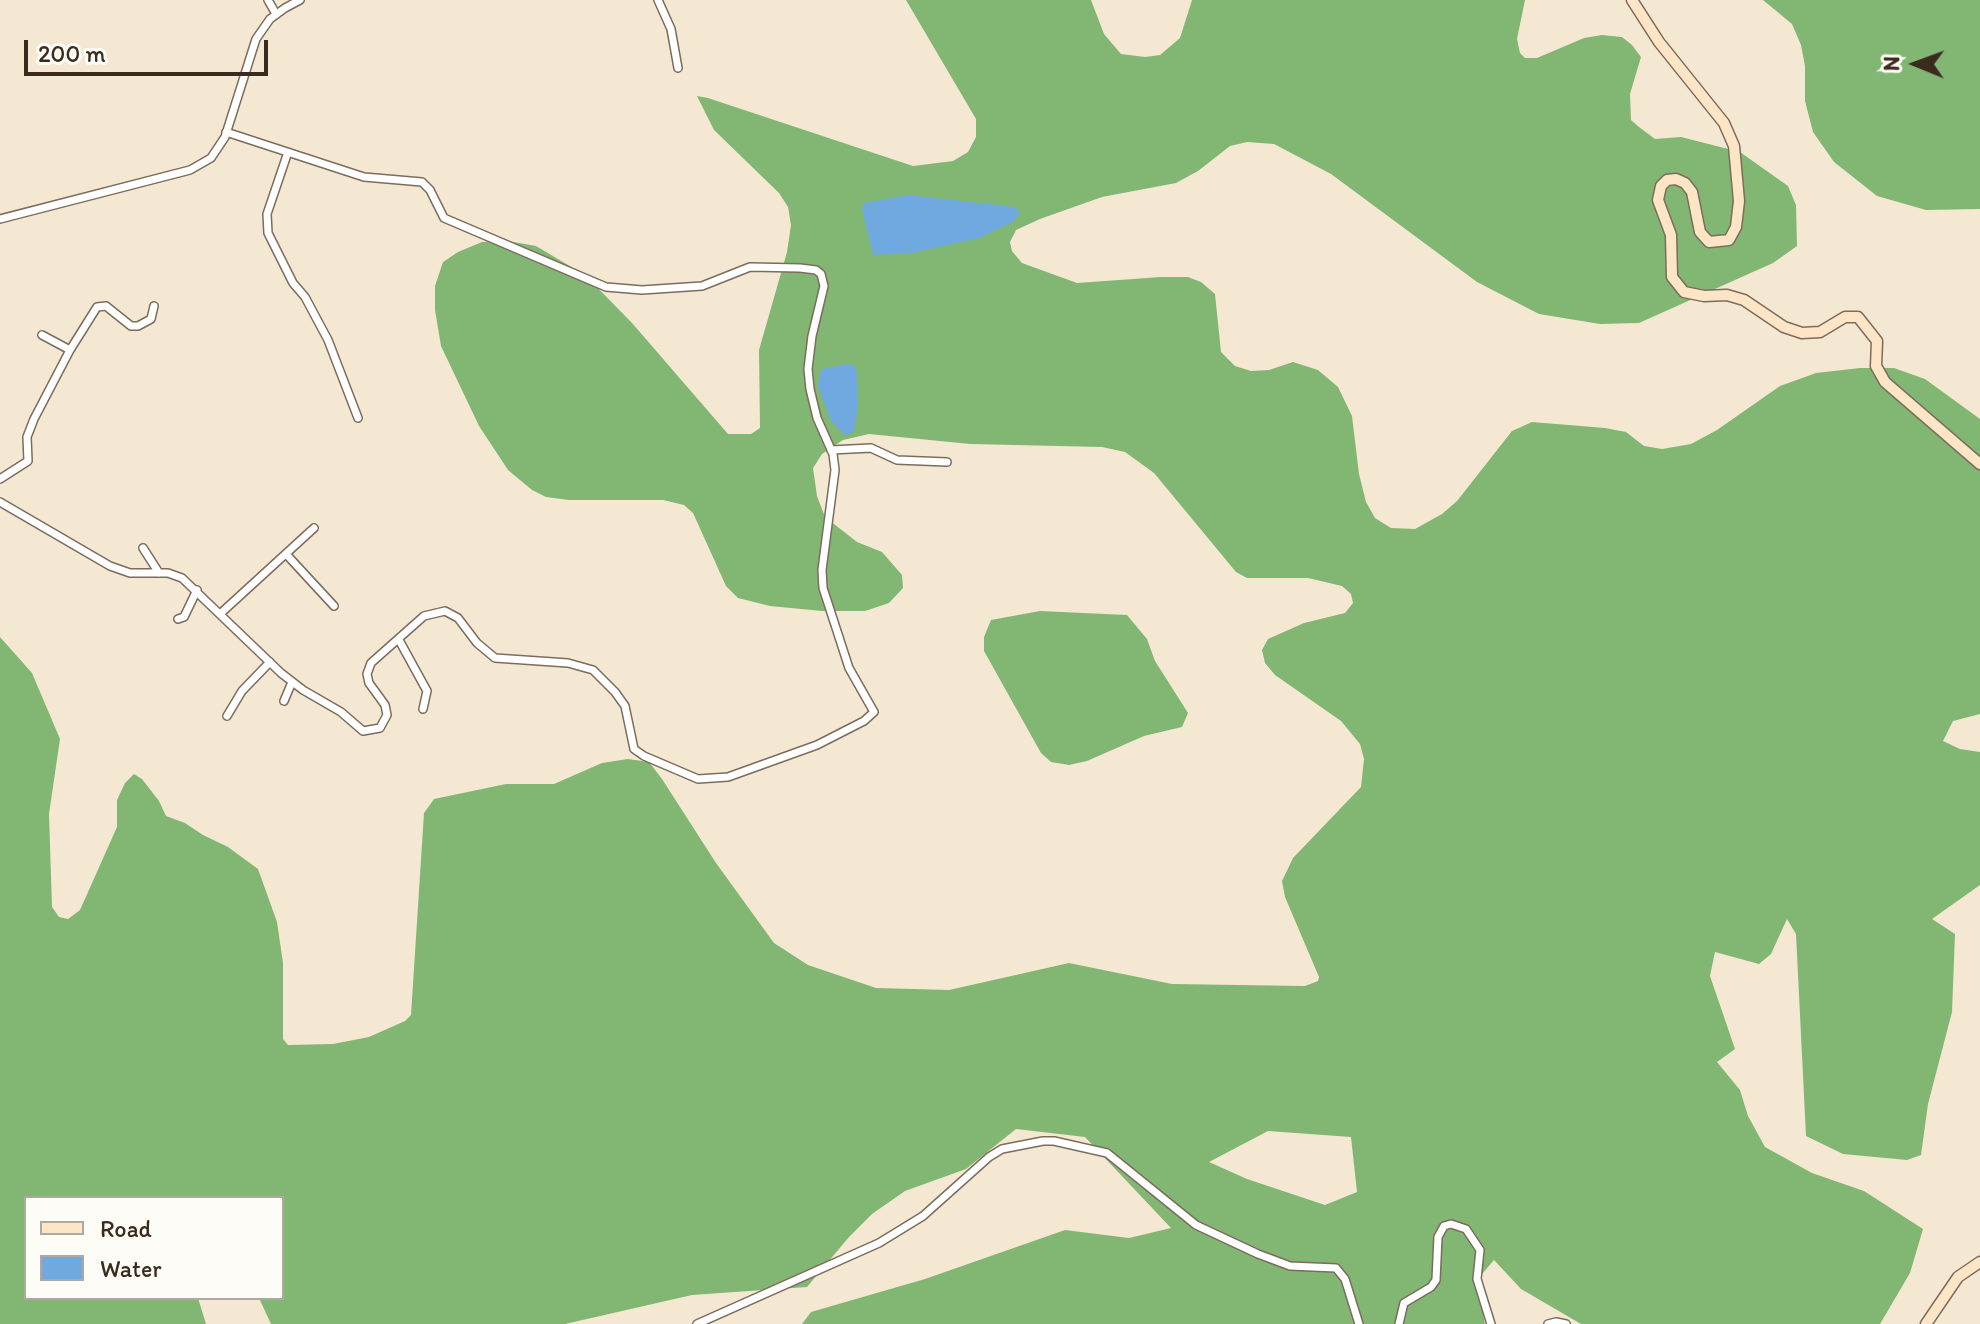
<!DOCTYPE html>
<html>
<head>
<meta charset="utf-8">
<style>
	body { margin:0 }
	#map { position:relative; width:1980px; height:1324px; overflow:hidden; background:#f5e8d2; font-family:Itim,sans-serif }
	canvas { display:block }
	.legend { position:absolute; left:24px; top:1196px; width:260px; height:104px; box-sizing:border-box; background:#fdfcf7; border:2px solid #afa8a0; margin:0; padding:10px 14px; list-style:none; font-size:24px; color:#3b2a1e }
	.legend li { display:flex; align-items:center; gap:16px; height:40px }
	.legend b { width:40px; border:2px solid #afa8a0 }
	.north { position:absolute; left:1876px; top:24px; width:80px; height:80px; -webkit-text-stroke:6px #fdfcf7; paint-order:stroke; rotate:271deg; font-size:22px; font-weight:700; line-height:32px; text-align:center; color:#3b2a1e }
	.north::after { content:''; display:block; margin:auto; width:28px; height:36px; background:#3b2a1e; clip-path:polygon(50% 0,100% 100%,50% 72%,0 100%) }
	.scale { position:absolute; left:24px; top:40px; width:244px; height:36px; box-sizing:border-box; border:4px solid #3b2a1e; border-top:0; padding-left:10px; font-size:24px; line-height:28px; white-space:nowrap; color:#3b2a1e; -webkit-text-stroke:6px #fdfcf7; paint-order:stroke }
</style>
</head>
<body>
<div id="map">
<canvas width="1980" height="1324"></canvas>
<ul class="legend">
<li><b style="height:10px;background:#fee5c5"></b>Road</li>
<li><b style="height:22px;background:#70a9df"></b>Water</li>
</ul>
<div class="north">N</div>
<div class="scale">200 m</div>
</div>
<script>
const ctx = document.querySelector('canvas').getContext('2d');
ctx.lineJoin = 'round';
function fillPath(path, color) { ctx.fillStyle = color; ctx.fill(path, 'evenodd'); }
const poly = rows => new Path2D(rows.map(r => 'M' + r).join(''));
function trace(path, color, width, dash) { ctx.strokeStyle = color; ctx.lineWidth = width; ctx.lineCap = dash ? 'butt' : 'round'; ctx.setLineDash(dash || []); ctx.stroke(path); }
fillPath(poly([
	[906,0,1091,0,1104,34,1121,54,1145,57,1160,55,1180,38,1192,0,1525,0,1517,39,1520,53,1525,58,1537,58,1584,38,1602,35,1622,37,1632,45,1641,57,1630,94,1631,120,1639,127,1655,139,1681,137,1740,152,1788,186,1796,205,1797,246,1773,263,1639,323,1600,324,1539,314,1477,282,1331,174,1274,144,1247,142,1230,146,1198,171,1176,183,1102,197,1040,219,1016,230,1010,242,1012,251,1022,263,1077,283,1161,277,1188,277,1201,282,1215,294,1221,352,1235,366,1251,371,1269,370,1293,362,1318,370,1338,387,1352,416,1359,474,1366,502,1375,518,1391,528,1415,529,1442,514,1457,501,1512,431,1532,422,1605,428,1626,432,1644,446,1662,449,1691,444,1717,430,1780,386,1816,373,1860,368,1894,368,1925,379,1980,419,1980,714,1953,721,1943,741,1960,749,1980,752,1980,885,1932,919,1955,934,1952,1012,1928,1104,1921,1155,1907,1160,1843,1154,1806,1136,1796,934,1787,919,1771,954,1759,964,1715,952,1710,976,1735,1049,1717,1062,1740,1090,1748,1116,1765,1147,1812,1173,1864,1191,1923,1229,1910,1273,1880,1324,1581,1324,1521,1289,1494,1260,1477,1280,1485,1324,802,1324,811,1312,925,1279,1065,1230,1129,1238,1171,1228,1085,1137,1016,1129,966,1169,905,1191,872,1214,849,1237,807,1287,692,1295,565,1324,271,1324,259,1298,282,1298,282,1198,26,1198,26,1298,198,1298,206,1324,0,1324,0,637,32,673,60,739,49,814,52,907,59,917,68,919,80,910,117,827,117,800,125,783,134,774,142,779,159,801,166,816,185,823,203,835,228,847,258,869,277,922,283,963,283,1039,288,1045,333,1044,369,1037,405,1021,411,1015,424,813,434,799,506,784,554,784,602,763,628,759,649,762,662,779,716,863,774,943,808,965,876,988,949,990,1069,963,1172,984,1305,986,1318,981,1319,977,1285,897,1282,881,1293,858,1361,787,1364,759,1360,744,1341,721,1275,675,1265,663,1262,650,1268,639,1304,623,1345,613,1353,603,1351,594,1342,586,1308,578,1247,578,1236,572,1154,473,1125,452,1102,447,970,444,869,434,843,440,822,454,813,468,817,496,825,517,857,542,882,552,902,575,903,588,889,603,865,611,822,611,770,606,738,598,726,586,693,513,684,505,663,500,569,500,546,497,532,490,508,470,479,426,441,346,435,310,435,286,443,262,458,252,482,242,508,241,536,246,585,275,632,323,728,434,751,434,760,428,759,350,787,252,791,225,788,207,779,193,714,130,697,96,708,98,913,166,953,161,968,152,976,137,976,119],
	[1268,1131,1351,1137,1357,1192,1325,1205,1247,1179,1209,1162],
	[1763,0,1980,0,1980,209,1926,210,1877,196,1834,162,1813,132,1805,101,1805,66,1801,45,1792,24],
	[1040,611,1127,615,1147,639,1155,661,1188,713,1182,727,1144,736,1087,761,1069,765,1051,762,1041,753,984,651,984,637,991,620]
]), '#81b773');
fillPath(poly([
	[908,195,1007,206,1016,208,1020,213,1013,222,979,238,912,253,873,255,862,209,864,203],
	[848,364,854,365,857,373,858,407,854,431,846,436,831,421,818,386,820,372,824,368]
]), '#70a9df');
const minor = poly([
	[268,0,276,14],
	[658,0,671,29,678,68],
	[288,152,267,214,268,233,293,283,305,297,328,340,358,418],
	[0,219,190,170,211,158,225,137,256,39,270,19,285,8,300,0],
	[42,335,70,350],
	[831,450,871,448,897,460,947,462],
	[0,479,28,461,27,437,34,419,70,350,97,307,106,306,131,326,138,326,151,319,154,306],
	[0,502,110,566,130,573,168,573,182,578,281,673,303,690,341,712,363,731,380,728,387,715,385,705,369,683,367,674,371,663,424,616,445,611,458,618,477,643,495,658,568,663,593,670,615,692,625,706,634,749,644,756,698,779,728,777,817,745,864,721,874,712,849,668,823,588,822,570,835,470,833,454,817,418,810,389,808,369,812,336,824,286,821,274,816,270,800,268,750,267,702,286,642,290,606,287,444,218,430,190,422,182,364,177,226,132],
	[143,548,159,573],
	[286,554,334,606],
	[221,613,314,528],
	[178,619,184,617,197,590],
	[399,640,427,691,423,709],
	[284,701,292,682],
	[227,716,242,691,270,662],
	[697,1324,879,1243,923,1216,989,1157,1002,1149,1043,1141,1054,1141,1107,1153,1196,1225,1258,1254,1290,1266,1336,1268,1345,1279,1359,1324],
	[1399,1324,1404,1303,1431,1287,1436,1280,1438,1237,1444,1226,1451,1224,1466,1229,1480,1250,1477,1279,1491,1324],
	[1548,1324,1556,1322,1566,1324]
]);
const secondary = poly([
	[1632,0,1659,42,1724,123,1734,146,1739,201,1736,227,1729,240,1709,242,1700,232,1692,192,1685,183,1676,179,1667,180,1661,186,1658,200,1671,235,1672,277,1684,292,1704,296,1727,295,1744,300,1784,327,1802,333,1820,332,1845,317,1858,317,1877,341,1876,366,1885,382,1980,464],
	[1926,1324,1958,1277,1980,1262]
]);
trace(minor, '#7c6c5d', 10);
trace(secondary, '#7c6c5d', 13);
trace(minor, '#fff', 7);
trace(secondary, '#fee5c5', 10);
</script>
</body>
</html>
